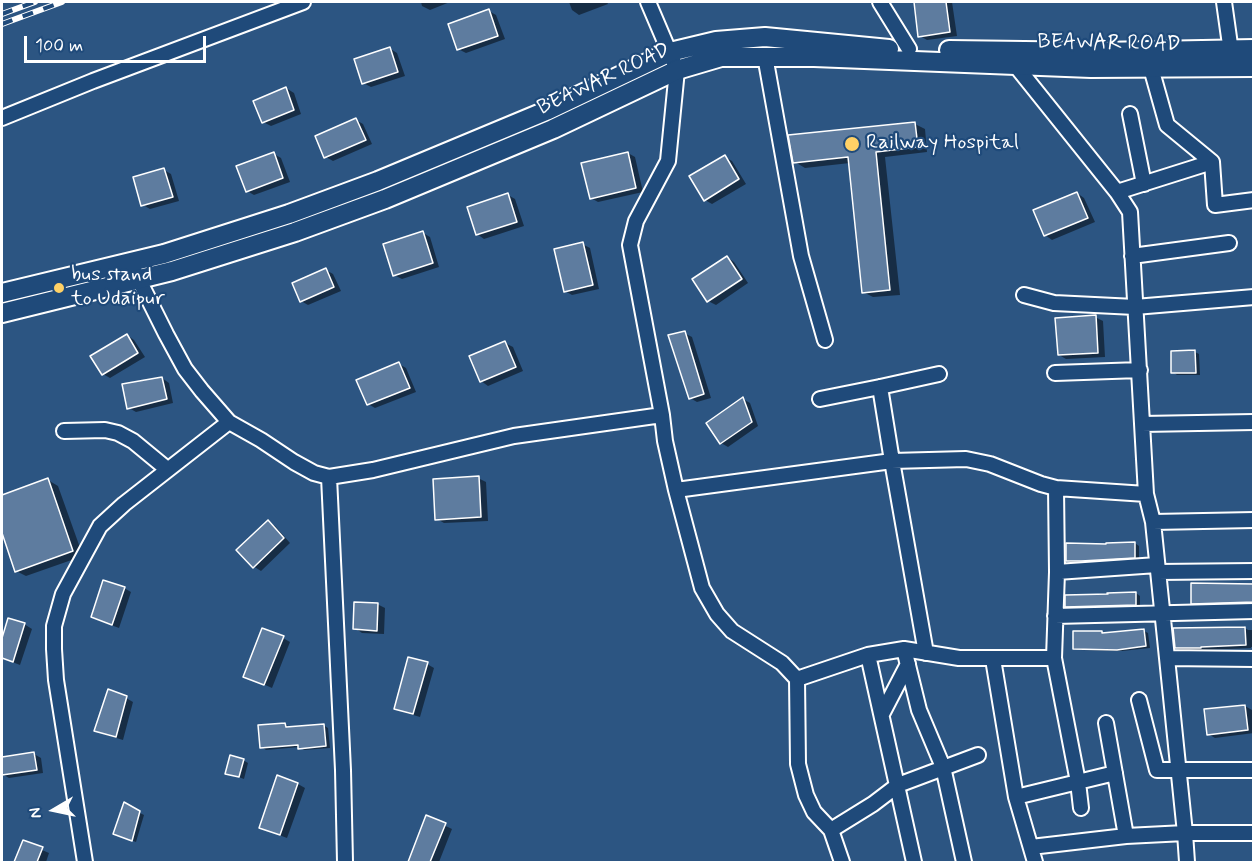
<!DOCTYPE html>
<html>
<head>
<meta charset="utf-8">
<style>
	body { margin:0 }
	#map { position:relative; width:1255px; height:864px; overflow:hidden; background:#2c5582; font-family:Mynerve,sans-serif }
	canvas { display:block }
	.frame { position:absolute; inset:0; border:3px solid #fff; pointer-events:none }
	.north { position:absolute; left:24px; top:780px; width:60px; height:60px; -webkit-text-stroke:4px #1f4a7a; paint-order:stroke; rotate:261deg; font-size:16px; font-weight:700; line-height:24px; text-align:center; color:#fff }
	.north::after { content:''; display:block; margin:auto; width:21px; height:27px; background:#fff; clip-path:polygon(50% 0,100% 100%,50% 72%,0 100%) }
	.scale { position:absolute; left:24px; top:36px; width:182px; height:27px; box-sizing:border-box; border:3px solid #fff; border-top:0; padding-left:8px; font-size:18px; line-height:21px; white-space:nowrap; color:#fff; -webkit-text-stroke:4px #1f4a7a; paint-order:stroke }
</style>
</head>
<body>
<div id="map">
<canvas width="1255" height="864"></canvas>
<div class="frame"></div>
<div class="north">N</div>
<div class="scale">100 m</div>
</div>
<script>
const ctx = document.querySelector('canvas').getContext('2d');
ctx.lineJoin = 'round';
function fillPath(path, color) { ctx.fillStyle = color; ctx.fill(path, 'evenodd'); }
const poly = rows => new Path2D(rows.map(r => 'M' + r).join(''));
function trace(path, color, width, dash) { ctx.strokeStyle = color; ctx.lineWidth = width; ctx.lineCap = dash ? 'butt' : 'round'; ctx.setLineDash(dash || []); ctx.stroke(path); }
function write(font, color, halo, rows, align = 'center') {
  ctx.font = font + ' Mynerve,sans-serif'; ctx.lineWidth = 4.5; ctx.setLineDash([]); ctx.textBaseline = 'middle'; ctx.strokeStyle = halo; ctx.fillStyle = color; for (const [text, x, y, turn = 0] of rows) {
    ctx.save(); ctx.translate(x, y); ctx.rotate((+turn || 0) * Math.PI / 180); ctx.textAlign = isNaN(turn) ? turn : align; if (halo) ctx.strokeText(text, 0, 0); ctx.fillText(text, 0, 0); ctx.restore();
  }
}
fillPath(poly([
	[421,2,450,2,430,10,422,6],
	[569,2,607,2,608,4,579,15,572,10],
	[915,2,952,2,957,36,927,40,920,36],
	[489,11,496,15,505,39,466,53,458,49],
	[389,48,397,53,405,76,371,87,363,83],
	[286,88,294,93,301,114,271,126,263,122],
	[356,120,363,124,372,144,333,161,326,157],
	[915,124,925,129,927,152,885,157,900,295,873,297,863,292,850,163,805,168,795,162],
	[628,153,635,157,643,192,598,202,591,198],
	[274,154,281,158,290,182,254,195,247,191],
	[725,157,732,161,746,184,712,204,705,200],
	[164,170,171,174,179,201,150,209,143,205],
	[1077,193,1084,198,1095,222,1052,240,1045,235],
	[508,195,515,199,524,226,484,239,477,234],
	[423,233,430,237,439,267,402,279,394,275],
	[582,244,590,248,599,289,572,295,565,291],
	[727,257,734,262,748,283,716,305,708,301],
	[326,270,333,274,341,291,308,305,301,301],
	[1095,317,1103,321,1105,357,1066,359,1059,355],
	[684,333,692,337,711,398,697,402,690,398],
	[127,335,134,340,145,357,110,378,103,374],
	[505,343,513,347,523,371,488,386,481,381],
	[1195,352,1199,354,1200,375,1177,375,1173,372],
	[399,364,406,368,416,392,375,408,368,404],
	[162,378,169,383,173,403,136,412,129,408],
	[743,399,750,403,758,426,728,447,721,443],
	[478,478,486,482,488,521,444,523,437,519],
	[48,480,58,486,83,556,26,576,16,571,2,528,2,496],
	[268,522,275,526,290,543,261,571,253,566],
	[1252,536,1254,536,1254,555,1252,554],
	[1135,543,1139,546,1139,559,1086,563,1072,563,1067,560,1107,546],
	[1254,585,1254,605,1198,606,1192,603],
	[124,588,131,592,119,628,100,621,92,617],
	[1136,593,1140,596,1140,607,1071,608,1067,606],
	[377,604,385,608,384,634,362,633,355,628],
	[9,620,24,624,32,629,20,665,2,658,2,643],
	[1245,628,1248,630,1254,630,1254,647,1251,647,1251,648,1182,651,1176,648],
	[1144,631,1148,633,1150,648,1122,651,1080,650,1075,648,1105,635],
	[283,638,290,642,272,688,245,676],
	[427,664,434,668,420,717,403,712,395,708],
	[126,698,133,702,123,740,103,734,96,730],
	[1245,706,1252,710,1254,733,1215,738,1208,734],
	[285,724,290,727,323,725,328,728,330,748,304,750,300,747,266,750,262,747],
	[34,754,41,758,43,773,9,778,2,774,2,758],
	[243,760,248,763,244,779,227,773],
	[298,784,305,788,287,838,268,831,260,827],
	[124,805,144,815,136,842,120,836],
	[427,817,452,829,439,862,410,862],
	[24,842,49,853,46,862,16,862],
	[300,861,325,861,327,862,300,862]
]), '#0007');
const building = poly([
	[914,2,946,2,950,32,918,37,914,2],
	[489,9,498,36,457,50,448,24,489,9],
	[390,47,398,72,362,84,354,59,390,47],
	[286,87,294,110,262,123,253,101,286,87],
	[356,118,366,140,324,158,315,136,356,118],
	[915,122,918,147,876,152,890,290,862,293,848,157,793,163,788,135,915,122],
	[274,152,283,178,246,192,236,166,274,152],
	[628,152,636,188,590,199,581,163,628,152],
	[725,155,739,179,704,201,689,176,725,155],
	[164,168,173,197,141,206,133,177,164,168],
	[1077,192,1088,218,1044,236,1033,210,1077,192],
	[508,193,517,222,476,235,467,207,508,193],
	[423,231,433,263,393,276,383,244,423,231],
	[583,242,593,285,564,292,554,249,583,242],
	[727,256,742,279,707,302,692,279,727,256],
	[326,268,334,287,300,302,292,283,326,268],
	[1096,315,1098,353,1058,355,1055,318,1096,315],
	[685,331,704,394,689,399,668,335,685,331],
	[127,334,138,353,102,375,90,356,127,334],
	[505,341,516,367,480,382,469,356,505,341],
	[1195,350,1196,373,1171,373,1171,351,1195,350],
	[399,362,410,388,367,405,356,380,399,362],
	[162,377,167,399,127,409,122,384,162,377],
	[743,397,752,422,720,444,706,423,743,397],
	[479,476,481,517,435,520,433,479,479,476],
	[48,478,73,551,15,572,2,533,2,495,48,478],
	[268,520,284,538,253,568,236,550,268,520],
	[1135,542,1135,558,1081,561,1066,561,1066,543,1106,544,1106,543,1135,542],
	[103,580,125,587,112,625,91,617,103,580],
	[1191,583,1254,584,1254,602,1191,604,1191,583],
	[1136,592,1136,605,1065,607,1065,595,1108,594,1107,593,1136,592],
	[354,602,378,603,377,631,353,629,354,602],
	[8,618,25,623,13,662,2,658,2,638,8,618],
	[1245,627,1246,645,1201,647,1201,648,1175,648,1173,628,1245,627],
	[262,628,284,636,264,685,243,677,262,628],
	[1144,629,1146,646,1117,650,1073,649,1073,631,1102,631,1102,633,1144,629],
	[408,657,428,662,413,714,394,709,408,657],
	[108,689,127,696,116,737,94,731,108,689],
	[1245,705,1248,730,1207,735,1204,709,1245,705],
	[285,723,286,727,324,724,326,746,298,749,298,745,260,748,258,725,285,723],
	[34,752,37,770,2,775,2,757,34,752],
	[230,755,244,759,239,777,225,774,230,755],
	[277,775,298,783,280,835,259,828,277,775],
	[124,802,140,811,132,841,113,834,124,802],
	[426,815,446,823,430,862,408,862,426,815],
	[23,840,43,847,37,862,14,862,23,840]
]);
fillPath(building, '#5e7c9f');
trace(building, '#fff', 1.5);
const minor = poly([
	[880,2,909,49],
	[1224,2,1232,59],
	[765,56,801,256,825,340],
	[1015,61,1016,66,1117,192,1130,212,1146,494,1153,522,1185,833,1187,862],
	[1130,114,1144,184],
	[2,118,93,81,303,2],
	[1212,162,1215,205,1254,200],
	[1117,192,1212,162,1167,125,1151,68],
	[1132,256,1229,243],
	[135,272,166,334,185,369,202,391,229,422,261,440,294,462,314,473,329,477,343,770,345,862],
	[1024,295,1054,303,1135,307,1254,297],
	[1055,373,1140,370],
	[880,387,892,461,926,653],
	[820,399,880,387,939,374],
	[662,415,665,441,676,490,702,588,717,614,732,631,782,663,797,679,798,764,806,795,814,812,831,830,842,862],
	[1142,424,1254,422],
	[64,431,105,430,118,433,133,441,167,469],
	[329,477,373,470,514,436,662,415,630,245,636,221,668,161,677,70,648,2],
	[1056,488,1057,572,1054,658,1078,782,1081,808],
	[676,490,892,461,966,459,990,464,1041,484,1056,488,1146,494],
	[1153,522,1254,520],
	[1057,572,1157,565],
	[1158,572,1254,571],
	[1055,616,1254,611],
	[904,649,919,710,943,767,964,862],
	[868,655,914,862],
	[1167,658,1254,659],
	[993,659,1016,797,1035,862],
	[797,679,868,655,904,649,959,658,1054,658],
	[1139,700,1157,770,1254,770],
	[882,714,908,664],
	[1016,797,1115,773],
	[831,830,873,804,898,785,978,755],
	[1126,836,1185,833,1254,833],
	[1031,847,1126,836,1106,723],
	[85,862,56,680,54,649,54,626,63,594,100,526,124,504,229,422]
]);
const major = poly([
	[949,50,1099,52,1254,49],
	[2,293,164,254,289,214,378,181,546,111,670,52,716,41,765,37,889,49],
	[2,313,172,271,295,232,385,199,553,129,677,70,721,57,814,57,1091,68,1254,67]
]);
trace(minor, '#fff', 18);
trace(major, '#fff', 22);
trace(minor, '#1f4a7a', 14);
trace(major, '#1f4a7a', 18);
const rail = poly([
	[2,14,35,2],
	[2,24,62,2]
]);
trace(rail, '#fff', 6);
trace(rail, '#1f4a7a', 4, [11]);
for (const [x, y, r, color] of [
	[852,144,8,"#ffd166"],
	[59,288,6,"#ffd166"]
]) { const dot = new Path2D(); dot.arc(x, y, r, 0, 2 * Math.PI); ctx.fillStyle = color; ctx.fill(dot); trace(dot, '#1f4a7a', 2); }
write('21px', '#fff', '#1f4a7a', [
	["BEAWAR ROAD",1109,44,1],
	["BEAWAR ROAD",604,80,-25]
]);
write('21px', '#fff', '#1f4a7a', [
	["Railway Hospital",866,144],
	["bus stand",71,276],
	["to Udaipur",71,300]
], 'left');
</script>
</body>
</html>
